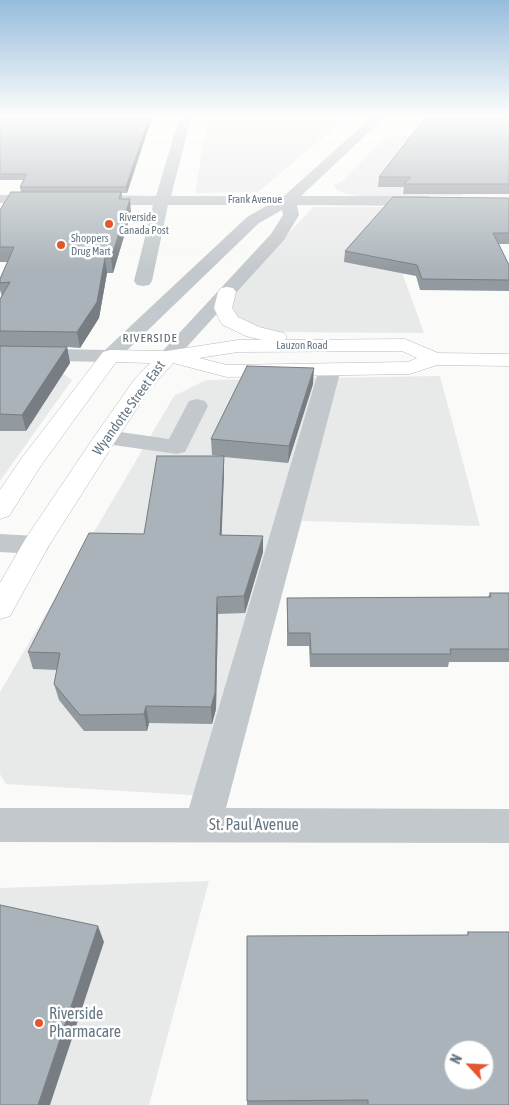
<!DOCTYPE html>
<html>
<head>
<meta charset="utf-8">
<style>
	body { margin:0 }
	#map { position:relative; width:509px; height:1105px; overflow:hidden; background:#fafaf8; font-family:"Asap Condensed",sans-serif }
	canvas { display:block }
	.north { position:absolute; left:444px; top:1040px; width:50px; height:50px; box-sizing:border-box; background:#fff; border:1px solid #c1c8cd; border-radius:50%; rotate:295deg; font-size:14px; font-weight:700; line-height:20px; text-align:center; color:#657683 }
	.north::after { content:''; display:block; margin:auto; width:18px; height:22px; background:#e4572e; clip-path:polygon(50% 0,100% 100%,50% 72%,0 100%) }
</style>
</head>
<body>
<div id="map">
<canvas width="509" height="1105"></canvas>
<div class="north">N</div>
</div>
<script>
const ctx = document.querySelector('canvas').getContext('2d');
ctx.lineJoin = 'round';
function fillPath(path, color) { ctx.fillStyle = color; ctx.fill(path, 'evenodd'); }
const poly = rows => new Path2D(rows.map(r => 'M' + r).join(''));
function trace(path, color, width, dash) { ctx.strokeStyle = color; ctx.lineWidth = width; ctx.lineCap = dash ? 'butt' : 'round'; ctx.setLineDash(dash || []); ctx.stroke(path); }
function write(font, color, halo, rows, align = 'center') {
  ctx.font = font + ' "Asap Condensed",sans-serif'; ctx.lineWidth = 5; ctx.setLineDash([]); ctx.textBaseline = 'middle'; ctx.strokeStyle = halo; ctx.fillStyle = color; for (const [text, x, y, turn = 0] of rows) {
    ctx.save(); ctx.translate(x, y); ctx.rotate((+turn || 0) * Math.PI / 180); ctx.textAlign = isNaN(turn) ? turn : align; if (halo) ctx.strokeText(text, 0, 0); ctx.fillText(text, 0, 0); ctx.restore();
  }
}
fillPath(poly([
	[208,115,350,115,258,192,195,193],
	[498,135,462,188,462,196,364,197,343,193,336,189,334,185,342,181,387,136],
	[313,207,440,207,424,247,403,275,424,333,275,332,247,325,234,315,232,298,235,291],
	[56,369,72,380,0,481,0,370],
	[440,376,480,526,302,521,224,797,6,784,0,774,0,692,174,396,206,380],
	[209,881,149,1105,0,1105,0,888]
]), '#e8e9e9');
const major = poly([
	[227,287,233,288,236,292,232,308,238,317,259,327,284,333,287,337,285,340,405,339,438,353,509,354,509,366,437,365,410,374,227,377,173,363,150,389,118,437,48,547,10,616,0,619,0,583,26,538,94,437,134,380,150,363,116,362,40,467,9,516,0,519,0,490,21,459,103,352,110,350,167,351,238,340,262,340,246,336,223,325,220,321,214,308,218,292,221,288,227,287],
	[402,351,417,358,408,362,227,365,199,358,238,352,402,351]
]);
trace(major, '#b5babe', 1);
fillPath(poly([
	[180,115,192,115,171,196,284,196,374,115,387,115,301,196,428,196,433,198,436,201,433,204,428,206,297,205,299,215,284,240,174,361,167,363,160,361,157,357,271,234,283,215,282,210,259,223,117,360,110,362,0,360,0,348,105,350,247,217,268,205,168,205,152,281,149,285,143,286,137,285,134,281,153,205,93,205,88,203,85,200,88,197,93,195,156,196,180,115],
	[0,195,43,195,48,197,51,200,48,203,43,205,0,203,0,195],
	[330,363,337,365,341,369,226,808,509,809,509,843,0,842,0,808,189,808,319,369,323,365,330,363],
	[197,399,205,401,208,406,185,452,177,454,106,444,98,442,94,437,98,432,106,430,169,439,189,401,197,399],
	[0,534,36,536,46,538,50,545,46,552,36,554,0,552,0,534]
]), '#c3c8cc');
fillPath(major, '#fff');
fillPath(poly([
	[0,115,151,118,127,193,122,193,122,199,131,213,113,273,107,273,99,318,80,348,67,347,70,363,26,431,0,431,0,299,2,297,0,290,0,279,8,262,0,262,0,210,21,192,20,187,23,180,0,180],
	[487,115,509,115,509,194,403,194,404,187,378,187,379,177,489,118],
	[509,198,509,244,499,244,509,265,509,291,420,290,416,276,344,262,345,251],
	[313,384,288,463,224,457,224,473,221,535,263,536,263,552,245,613,218,614,216,709,212,724,149,723,147,731,84,731,59,700,54,684,57,670,33,669,28,652,144,534,221,456,212,455,211,439],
	[490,593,509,593,509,662,449,662,448,667,310,667,309,646,287,646,287,598,488,597],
	[468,932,509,1105,247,1105,247,936,467,935]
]), '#929a9f');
fillPath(poly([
	[150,115,153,115,127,193,126,187],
	[130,199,131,213,113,273,111,258],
	[105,258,107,273,99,318,80,348,77,332],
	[67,347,70,363,26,431,22,415],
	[314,368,313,384,288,463,289,446],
	[224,456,224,473,221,552,220,535],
	[263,536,263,552,245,613,244,596],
	[217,597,218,614,216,709,212,724,211,707],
	[146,706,149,723,147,731,144,714],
	[98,926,104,942,50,1105,38,1105]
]), '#777d82');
const building = poly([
	[0,115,150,115,126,187,20,187,27,174,0,174,0,115],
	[494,115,509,115,509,184,404,184,411,177,379,177,425,118,497,118,494,115],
	[11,192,121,192,119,199,130,199,111,258,105,258,97,302,77,332,0,331,0,299,10,282,0,283,0,279,14,247,0,247,0,210,11,192],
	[393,197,509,198,509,233,493,233,509,265,509,280,422,279,417,265,345,251,393,197],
	[0,346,67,347,22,415,0,414,0,346],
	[247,366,314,368,289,446,211,439,247,366],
	[157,456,224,456,220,535,263,536,244,596,217,597,215,693,211,707,146,706,144,714,80,715,54,684,60,653,28,652,89,533,144,534,157,456],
	[490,593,509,593,509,649,450,649,451,654,311,654,310,633,288,633,287,598,491,597,490,593],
	[0,905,98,926,38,1105,0,1105,0,905],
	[468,932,509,932,509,1105,368,1105,368,1100,247,1101,247,936,468,935,468,932],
	[454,1050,484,1050,484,1080,454,1080,454,1050]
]);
fillPath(building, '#aab3b9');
trace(building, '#777d82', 1);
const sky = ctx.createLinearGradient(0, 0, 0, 270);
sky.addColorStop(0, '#96bcdc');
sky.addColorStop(0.43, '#fdfdfc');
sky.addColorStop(1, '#fdfdfc00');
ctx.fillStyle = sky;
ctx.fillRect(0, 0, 509, 270);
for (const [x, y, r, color] of [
	[109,224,5,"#e4572e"],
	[61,245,5,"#e4572e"],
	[39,1023,5,"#e4572e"]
]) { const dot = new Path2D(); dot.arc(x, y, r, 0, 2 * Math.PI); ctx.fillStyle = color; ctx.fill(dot); trace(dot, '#fff', 2); }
write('11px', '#657683', '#fff', [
	["Frank Avenue",255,200],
	["Lauzon Road",302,346]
]);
write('11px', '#657683', '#fff', [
	["Riverside",119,218],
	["Canada Post",119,231],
	["Shoppers",71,239],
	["Drug Mart",71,252]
], 'left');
ctx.letterSpacing = '1px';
write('12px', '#57646e', '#fff', [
	["RIVERSIDE",150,338]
]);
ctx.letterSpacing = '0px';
write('14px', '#657683', '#fff', [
	["Wyandotte Street East",129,408,-54]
]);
write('16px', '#657683', '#fff', [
	["St. Paul Avenue",254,825]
]);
write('16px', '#657683', '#fff', [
	["Riverside",49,1014],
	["Pharmacare",49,1032]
], 'left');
</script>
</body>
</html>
